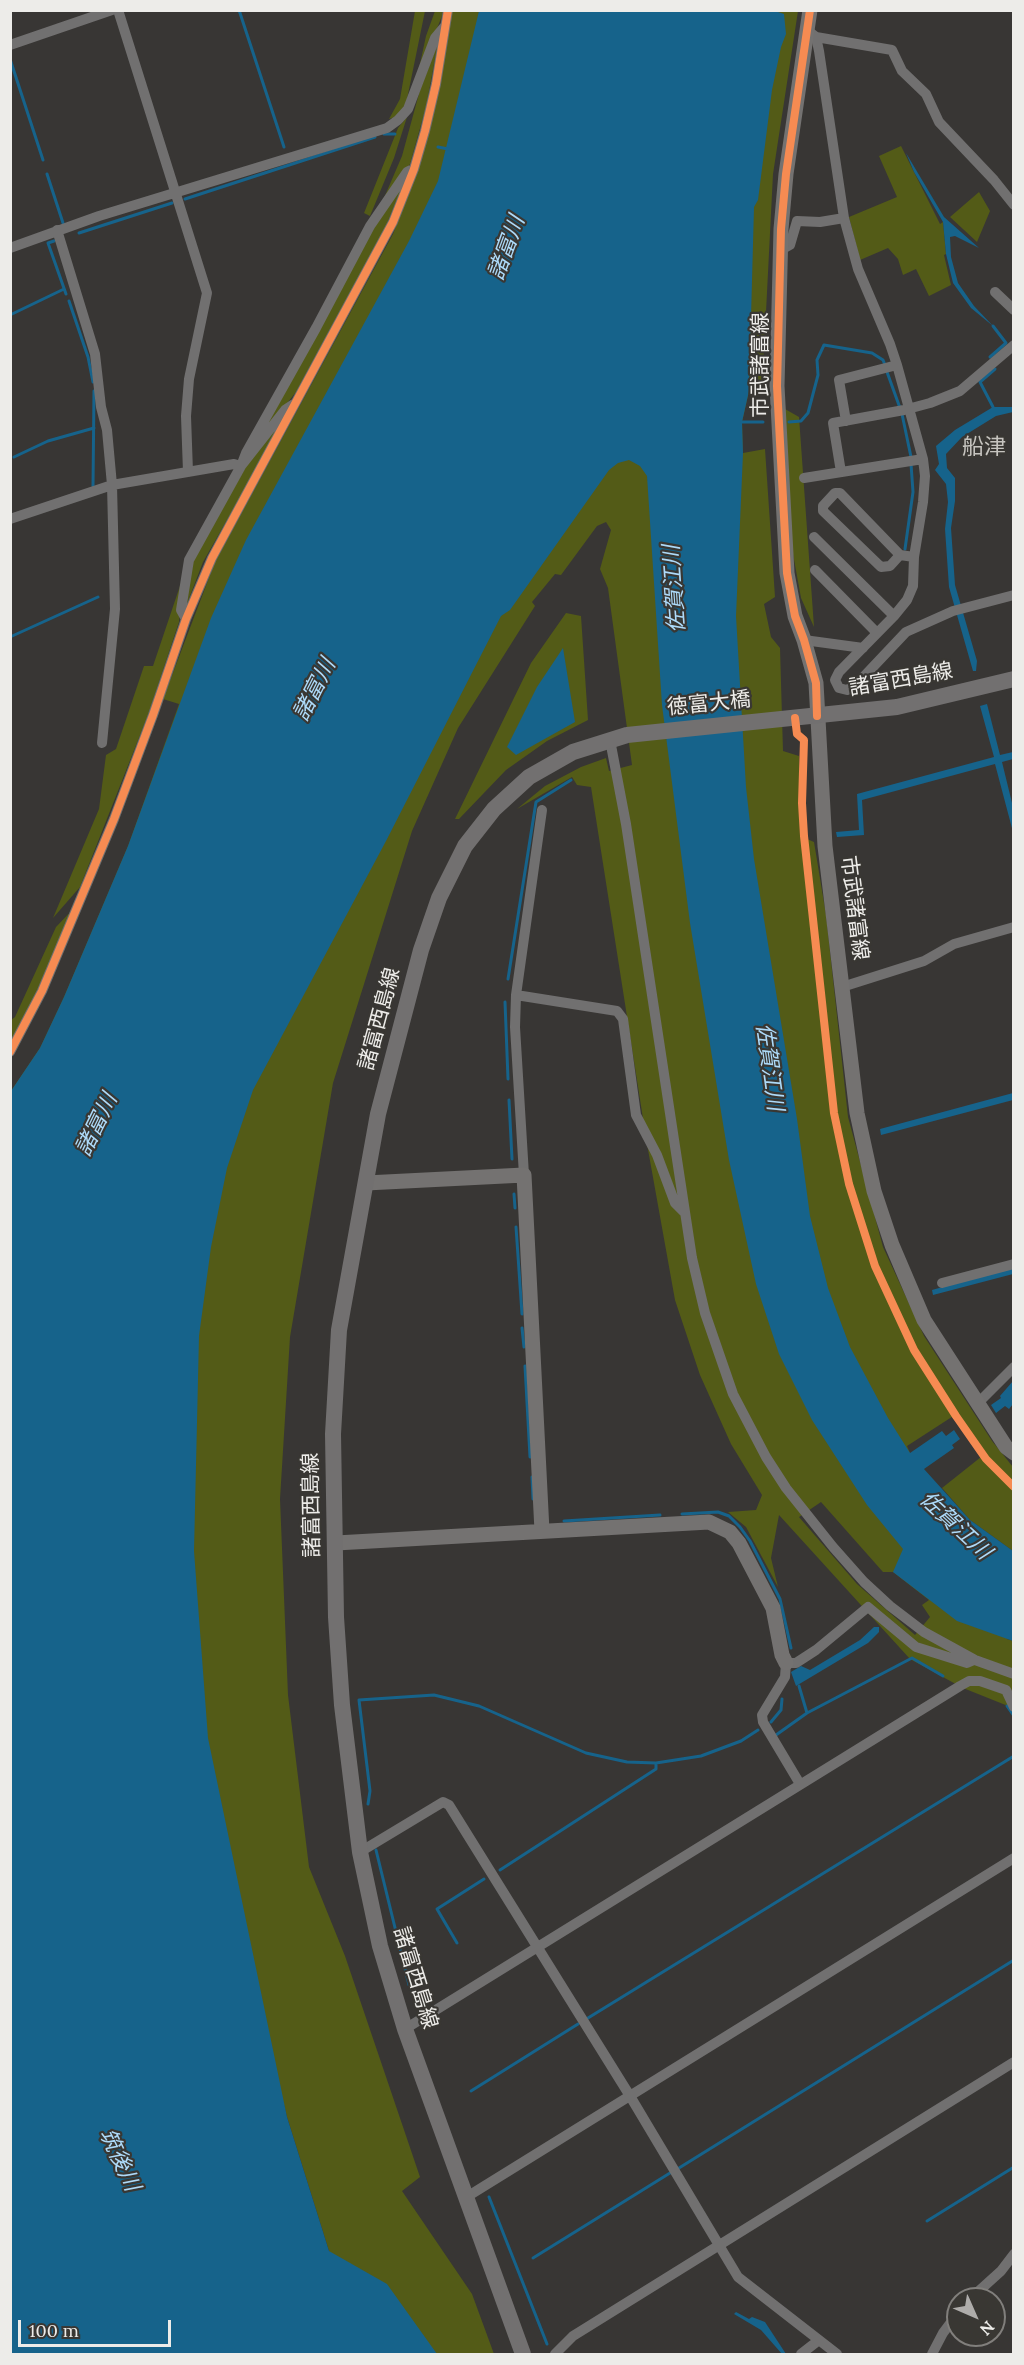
<!DOCTYPE html>
<html>
<head>
<meta charset="utf-8">
<style>
	body { margin:0 }
	#map { position:relative; width:1024px; height:2365px; overflow:hidden; background:#383634; font-family:Lora,serif }
	canvas { display:block }
	.frame { position:absolute; inset:0; border:12px solid #edece9; pointer-events:none }
	.north { position:absolute; left:946px; top:2287px; width:60px; height:60px; box-sizing:border-box; background:#393733; border:2px solid #817f7c; border-radius:50%; rotate:135deg; font-size:16px; font-weight:700; line-height:24px; text-align:center; color:#edece9 }
	.north::after { content:''; display:block; margin:auto; width:21px; height:27px; background:#aeacaa; clip-path:polygon(50% 0,100% 100%,50% 72%,0 100%) }
	.scale { position:absolute; left:18px; top:2320px; width:153px; height:27px; box-sizing:border-box; border:3px solid #edece9; border-top:0; padding-left:8px; font-size:18px; line-height:21px; white-space:nowrap; color:#edece9; -webkit-text-stroke:4px #393733; paint-order:stroke }
</style>
</head>
<body>
<div id="map">
<canvas width="1024" height="2365"></canvas>
<div class="frame"></div>
<div class="north">N</div>
<div class="scale">100 m</div>
</div>
<script>
const ctx = document.querySelector('canvas').getContext('2d');
ctx.lineJoin = 'round';
function fillPath(path, color) { ctx.fillStyle = color; ctx.fill(path, 'evenodd'); }
const poly = rows => new Path2D(rows.map(r => 'M' + r).join(''));
function trace(path, color, width, dash) { ctx.strokeStyle = color; ctx.lineWidth = width; ctx.lineCap = dash ? 'butt' : 'round'; ctx.setLineDash(dash || []); ctx.stroke(path); }
function write(font, color, halo, rows, align = 'center') {
  ctx.font = font + ' Lora,"Noto Sans JP",serif'; ctx.lineWidth = 4.5; ctx.setLineDash([]); ctx.textBaseline = 'middle'; ctx.strokeStyle = halo; ctx.fillStyle = color; for (const [text, x, y, turn = 0] of rows) {
    ctx.save(); ctx.translate(x, y); ctx.rotate((+turn || 0) * Math.PI / 180); ctx.textAlign = isNaN(turn) ? turn : align; if (halo) ctx.strokeText(text, 0, 0); ctx.fillText(text, 0, 0); ctx.restore();
  }
}
fillPath(poly([
	[415,11,425,11,406,104,396,117,389,119,400,99],
	[435,11,443,11,442,16,417,78,426,36],
	[452,11,495,11,454,165,31,1086,11,1091,40,1048,64,997,128,846,179,704,163,699,215,562,393,234,419,168],
	[760,11,798,11,773,174,762,391,749,391,742,422,743,453,765,449,775,597,764,604,771,637,780,648,783,751,799,756,800,836,814,842,826,915,848,1117,883,1247,924,1336,992,1441,1013,1467,1013,1551,970,1520,942,1488,986,1453,958,1413,907,1446,910,1453,894,1450,804,1265,745,856,717,546],
	[438,43,426,107,410,164,378,212,402,156,420,90],
	[407,117,394,158,370,216,364,213,398,128],
	[901,146,940,224,943,222,946,254,944,255,951,285,929,296,916,269,903,275,898,259,888,248,860,260,849,217,897,197,879,156],
	[406,177,386,226,296,392,257,441,376,224],
	[979,192,990,211,977,242,950,217],
	[785,409,799,417,814,627,801,598,791,543],
	[288,413,203,562,185,609,194,557,251,458],
	[643,443,736,1151,1007,1639,1013,1641,1013,1708,963,1688,910,1659,779,1515,771,1558,778,1587,746,1527,728,1512,756,1510,762,1495,731,1444,700,1375,675,1300,647,1144,591,787,577,785,572,777,517,809,545,786,581,767,606,758,609,771,632,765,608,588,600,569,611,530,606,522,597,526,561,575,555,574,532,602,535,606,458,728,412,831,333,1083,290,1337,280,1499,288,1695,309,1867,345,1956,420,2177,402,2191,472,2294,494,2354,414,2354,329,2251,287,2117,176,1680,196,1294,244,1086,489,625,602,466],
	[821,1502,883,1572,893,1572,929,1600,922,1605,930,1617,915,1635,857,1584,799,1517],
	[184,574,179,622,148,715,80,887,53,918,99,809,106,755,116,749,144,666,153,666],
	[566,613,581,616,588,720,547,741,506,770,459,819,455,819,531,663],
	[77,905,11,1046,11,1020,15,1017,56,927]
]), '#535b17');
fillPath(poly([
	[479,11,775,11,784,14,786,34,781,47,772,90,758,200,754,207,749,391,742,422,743,453,736,616,746,787,754,859,797,1119,810,1216,828,1288,850,1347,888,1418,910,1453,942,1431,946,1436,954,1430,960,1439,952,1445,954,1448,924,1469,970,1520,1013,1551,1013,1641,957,1621,893,1572,903,1549,867,1505,812,1420,779,1354,756,1284,729,1160,690,923,662,705,647,476,640,466,629,460,618,463,609,470,510,610,501,616,386,841,253,1090,227,1168,211,1247,199,1336,194,1551,208,1738,287,2117,329,2251,387,2284,437,2354,11,2354,11,1091,40,1048,64,997,128,846,211,618,246,540,409,241,438,181],
	[906,153,944,217,979,248,955,236,950,237,951,257,958,283,974,306,993,326,971,308,953,283,946,254,943,222,914,172],
	[993,407,1013,407,1013,412,996,416,962,437,946,454,947,468,955,478,955,501,951,528,955,585,977,661,976,671,973,671,949,587,945,529,948,502,946,484,935,470,939,464,936,446,955,430],
	[563,648,575,722,516,755,507,747,537,687],
	[987,704,1000,755,1013,752,1013,759,1002,762,1013,807,1013,832,995,764,862,800,864,835,837,837,836,832,859,830,857,794,994,757,980,706],
	[1013,1093,1013,1100,881,1135,880,1129],
	[1013,1267,1013,1274,933,1295,932,1290],
	[1013,1381,1013,1404,1009,1409,1005,1406,996,1413,991,1405,1001,1398,1000,1396],
	[874,1627,879,1627,879,1632,868,1643,796,1686,791,1672,801,1666,810,1670,860,1640],
	[736,2312,749,2319,752,2317,765,2322,786,2354,782,2354,761,2330,734,2314]
]), '#16638b');
trace(poly([
	[239,10,284,147],
	[10,59,43,160],
	[384,134,395,134],
	[438,147,448,149],
	[47,174,63,223],
	[185,199,375,137],
	[79,233,172,203],
	[54,241,48,243,66,294],
	[69,301,88,357,93,382],
	[10,315,64,289],
	[990,357,1006,343,993,326],
	[887,372,900,408],
	[993,407,980,382,995,369],
	[902,414,911,457],
	[742,422,763,422],
	[789,422,801,421,808,413,818,375,817,360,824,345,872,353,883,360,885,365],
	[14,457,48,441,94,428],
	[93,486,94,391],
	[905,549,913,492,911,464],
	[10,637,98,597],
	[508,979,536,802,571,780],
	[505,1002,508,1079],
	[509,1100,512,1159],
	[514,1194,515,1208],
	[516,1227,522,1314],
	[522,1328,524,1347],
	[525,1366,530,1457],
	[532,1477,533,1499],
	[682,1514,718,1512,729,1516,740,1527,750,1541,780,1599,791,1648],
	[564,1521,660,1515],
	[1007,1706,1014,1716],
	[807,1713,912,1658,943,1676],
	[771,1722,781,1710,782,1699],
	[776,1735,807,1713,799,1686],
	[368,1804,370,1791,359,1700,434,1695,479,1706,586,1753,627,1762,656,1763,701,1756,741,1741,758,1730],
	[376,1850,409,1985,421,2006],
	[500,1870,656,1769,656,1763],
	[457,1943,437,1909,484,1879],
	[588,2018,1014,1756],
	[471,2091,578,2024],
	[679,2168,1014,1960],
	[489,2197,547,2344],
	[927,2221,1014,2167],
	[533,2258,670,2173]
]), '#16638b', 3);
trace(poly([
	[118,10,207,293,189,379,186,416,188,472],
	[807,30,816,37,819,51,844,218,858,269,890,344,897,365,923,459,925,476,923,502,914,557,913,586,907,600,894,616,839,672,835,680,839,688,847,690,855,686,906,632,953,611,1014,595],
	[816,37,892,50,902,71,926,94,939,122,994,180,1014,205],
	[10,45,112,10],
	[57,230,95,354,101,407,107,430,112,485,115,609,102,743],
	[10,248,99,216,387,128,398,120,408,109,435,38,445,26],
	[781,250,790,245,797,221,820,222,844,218],
	[995,292,1014,310],
	[846,421,839,380,897,365],
	[841,472,833,423,904,410,930,403,960,391,1014,345],
	[804,478,923,459],
	[10,519,112,485,234,464,241,466,246,453,316,328,370,226,407,172,411,170],
	[814,537,894,616],
	[900,555,840,493,835,493,823,506,823,511,881,567,890,566,900,555,914,557],
	[815,570,877,633],
	[186,619,181,610,189,560,241,466,285,410,294,404],
	[804,640,863,648],
	[610,740,626,824,692,1258,705,1313,733,1394,766,1457,786,1488,833,1547,864,1582,890,1606,924,1632,975,1660,1014,1674],
	[842,987,924,961,954,944,1014,927],
	[516,995,617,1011,623,1019,636,1115,657,1155,675,1203,685,1213],
	[10,1052,42,991,114,819,153,715,186,619,212,558,393,222,414,169,425,131,436,84,448,10],
	[524,1175,515,1027,516,995,542,810],
	[942,1283,1014,1264],
	[978,1403,1014,1367],
	[800,1784,763,1722,762,1715,785,1677,786,1663,796,1663,816,1650,868,1607,916,1647,967,1663,974,1660],
	[360,1852,443,1802,449,1805,630,2096,738,2277,837,2354],
	[405,2029,960,1686,969,1681,980,1681,1006,1690,1014,1707],
	[465,2198,1014,1858],
	[970,2299,1001,2271,1014,2254],
	[555,2354,573,2336,1014,2062],
	[801,2354,819,2340],
	[932,2354,943,2333,958,2313]
]), '#717070', 10);
trace(poly([
	[810,10,786,174,781,229,777,386,787,573,795,616,804,640,816,683,825,846,857,1113,874,1191,892,1245,924,1320,1006,1447,1014,1453],
	[366,1183,524,1175,542,1531],
	[336,1543,709,1522,730,1532,739,1543,773,1608,782,1655,786,1663]
]), '#747271', 15);
trace(poly([
	[523,2354,405,2029,380,1946,360,1852,342,1705,336,1617,333,1434,339,1330,378,1114,421,950,439,898,465,846,494,809,529,777,573,752,627,735,897,707,1014,679]
]), '#727070', 16);
trace(poly([
	[810,10,786,174,781,229,777,386,787,573,795,616,804,640,816,683,817,716],
	[795,718,797,734,804,740,802,803,804,836,834,1113,849,1184,875,1266,914,1350,956,1416,986,1459,1014,1487],
	[10,1052,42,991,114,819,153,715,186,619,212,558,393,222,414,169,425,131,436,84,448,10]
]), '#f68b52', 8);
write('21px', '#edece9', '#393733', [
	["市武諸富線",761,365,-90],
	["諸富西島線",901,680,-10],
	["徳富大橋",709,704,-6],
	["市武諸富線",854,908,83],
	["諸富西島線",380,1019,-75],
	["諸富西島線",312,1505,-91],
	["諸富西島線",415,1978,73]
]);
write('italic 22px', '#addaf9', '#393733', [
	["諸富川",507,248,-70],
	["佐賀江川",675,589,-94],
	["諸富川",315,690,-63],
	["佐賀江川",769,1067,82],
	["諸富川",97,1125,-64],
	["佐賀江川",955,1526,43],
	["筑後川",119,2160,65]
]);
write('22px', '#c6c4bf', '#393733', [
	["船津",984,448]
]);
</script>
</body>
</html>
